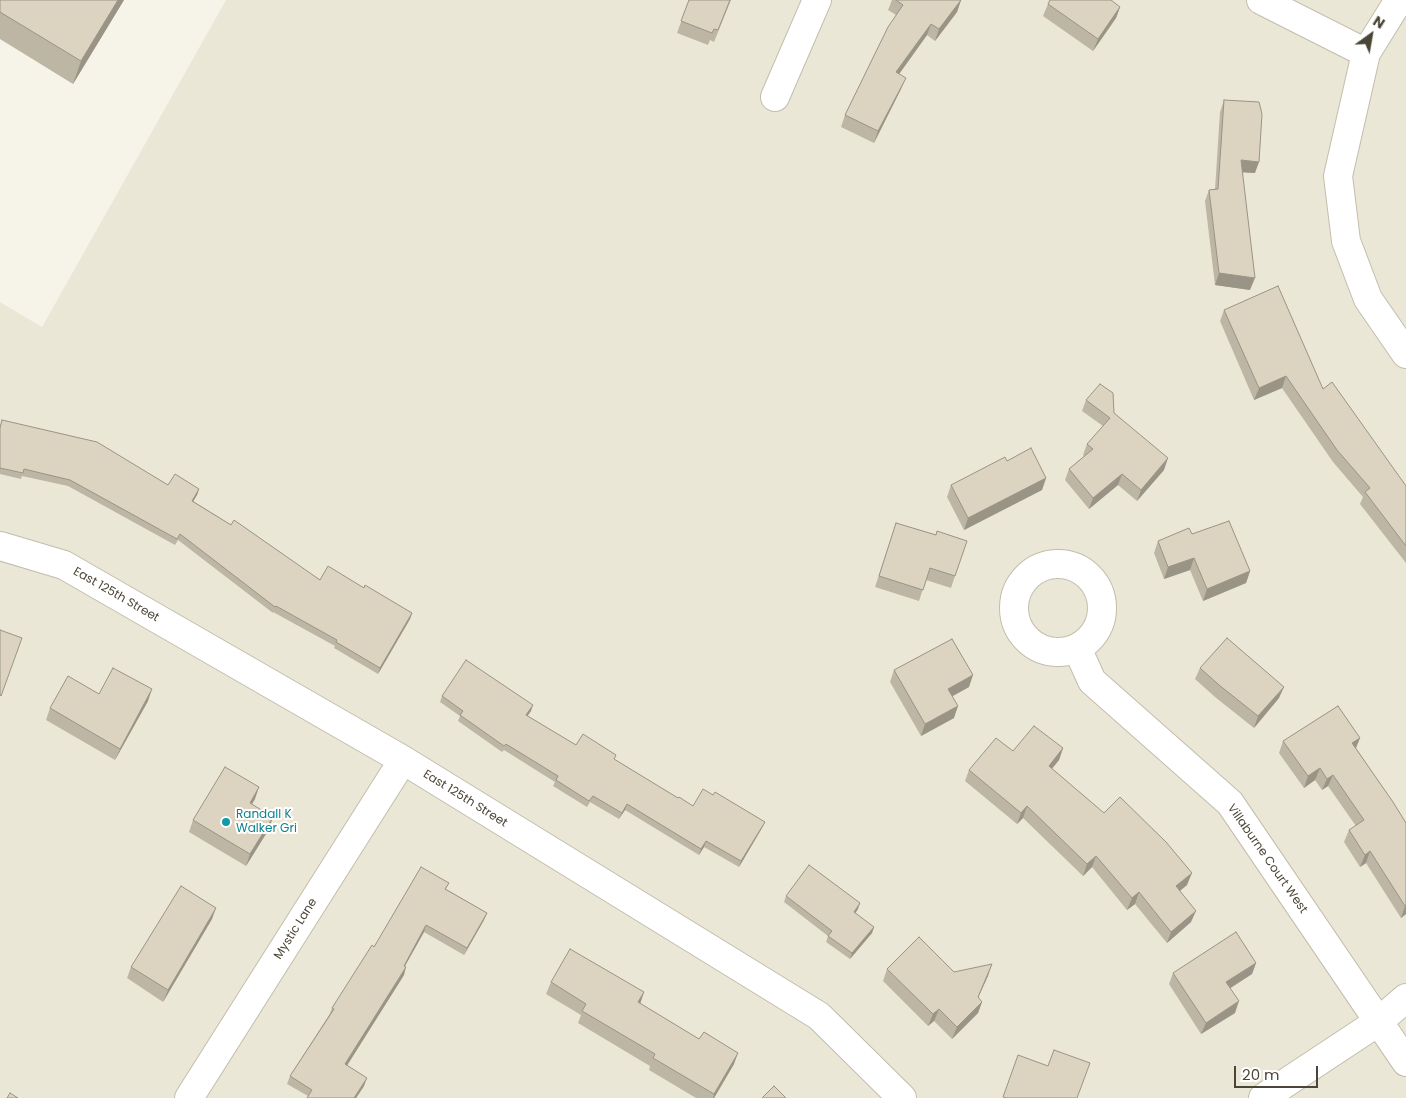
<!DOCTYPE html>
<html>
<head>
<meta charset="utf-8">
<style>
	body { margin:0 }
	#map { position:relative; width:1406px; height:1098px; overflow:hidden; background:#f6f4e9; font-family:Poppins,sans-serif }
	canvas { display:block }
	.north { position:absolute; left:1346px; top:10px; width:50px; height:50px; -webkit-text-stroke:4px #fff; paint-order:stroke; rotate:32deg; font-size:14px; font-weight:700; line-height:20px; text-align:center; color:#4b4537 }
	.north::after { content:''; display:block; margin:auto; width:18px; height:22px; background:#4b4537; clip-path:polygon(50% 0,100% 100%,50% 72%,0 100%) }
	.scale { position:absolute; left:1234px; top:1066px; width:84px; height:22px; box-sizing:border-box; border:2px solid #4b4537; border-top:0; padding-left:6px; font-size:15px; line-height:18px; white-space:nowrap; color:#4b4537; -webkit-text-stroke:4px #fff; paint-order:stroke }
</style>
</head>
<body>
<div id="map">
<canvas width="1406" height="1098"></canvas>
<div class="north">N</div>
<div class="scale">20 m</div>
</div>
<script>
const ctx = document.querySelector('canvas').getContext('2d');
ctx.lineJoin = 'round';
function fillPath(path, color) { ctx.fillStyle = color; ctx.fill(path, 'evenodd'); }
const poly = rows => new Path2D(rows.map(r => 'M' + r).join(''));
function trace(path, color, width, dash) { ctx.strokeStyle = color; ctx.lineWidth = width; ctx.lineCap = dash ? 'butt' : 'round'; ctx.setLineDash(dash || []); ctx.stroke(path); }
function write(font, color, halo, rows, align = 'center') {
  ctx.font = font + ' Poppins,sans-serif'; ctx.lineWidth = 4; ctx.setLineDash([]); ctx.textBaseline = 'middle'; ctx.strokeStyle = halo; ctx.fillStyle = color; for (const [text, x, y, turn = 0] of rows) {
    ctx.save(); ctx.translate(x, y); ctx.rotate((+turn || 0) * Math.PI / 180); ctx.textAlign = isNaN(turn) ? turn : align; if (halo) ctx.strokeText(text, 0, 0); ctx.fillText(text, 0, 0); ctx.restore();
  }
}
fillPath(poly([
	[226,0,1406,0,1406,1098,0,1098,0,302,42,327]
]), '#ebe7d7');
const minor = poly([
	[1261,0,1366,53],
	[1399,0,1366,53,1338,176,1346,241,1368,299,1406,354],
	[775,97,817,0],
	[0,546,64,565,403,760,819,1016,902,1098],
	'1014 608a44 44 0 1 1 88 0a44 44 0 1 1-88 0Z',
	[1077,648,1092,681,1230,803,1406,1062],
	[189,1098,403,760],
	[1263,1098,1378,1022,1406,998]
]);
trace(minor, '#c3bdab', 30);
trace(minor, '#fff', 28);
fillPath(poly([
	[0,0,124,0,73,84,0,39],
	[689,0,731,0,714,42,710,40,708,45,677,33],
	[892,0,961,0,957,12,935,41,927,35,899,74,901,89,874,143,841,127,845,115,896,15,888,10],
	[1048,4,1120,7,1116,18,1093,51,1043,16],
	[1224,100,1255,173,1242,172,1250,290,1215,285,1205,201,1209,190,1215,189,1220,112],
	[1224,310,1323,389,1406,486,1406,563,1360,504,1363,497,1333,462,1282,388,1254,400,1220,321],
	[1086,400,1114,413,1164,470,1137,501,1118,485,1089,509,1065,480,1069,469,1084,456,1083,455,1087,444,1103,426,1082,411],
	[2,420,168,485,199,489,197,495,193,501,320,580,364,588,412,613,410,619,378,674,334,648,335,646,273,612,273,613,178,540,175,545,68,486,22,476,21,479,0,474,0,426],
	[1007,461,1046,478,1042,490,964,530,947,497,951,485],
	[896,523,936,535,955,576,951,588,926,580,919,601,875,587],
	[1192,534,1250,571,1246,583,1203,601,1190,570,1164,579,1154,553,1158,541],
	[1200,668,1279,698,1254,728,1215,697,1195,679],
	[894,670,969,687,952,696,954,718,921,736,890,682],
	[442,696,531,711,527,716,576,745,615,760,678,798,693,806,765,822,762,828,739,867,704,847,699,855,625,810,619,819,590,802,587,807,553,786,555,782,504,750,502,752,458,721,460,716,440,702],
	[148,701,115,760,46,720,50,708],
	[1360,738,1356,748,1406,823,1406,914,1401,918,1366,863,1360,867,1344,842,1349,830,1356,826,1328,786,1322,790,1315,780,1304,788,1279,753,1283,741],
	[1063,748,1059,760,1052,769,1187,885,1180,891,1191,922,1167,943,1135,904,1127,910,1092,867,1083,876,1023,818,1017,824,965,781,969,770,1013,751],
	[255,799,252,804,269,829,246,866,189,832,193,820],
	[449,883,446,889,487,913,484,920,464,955,424,932,405,966,404,975,347,1065,364,1086,356,1098,307,1098,308,1096,287,1084,290,1076,329,1015,332,1008,374,947],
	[786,896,858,909,855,913,874,927,872,933,850,959,826,942,828,936,784,902],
	[212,919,163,1002,127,978,131,967],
	[1256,963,1252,974,1231,988,1235,1013,1201,1034,1169,984,1173,973],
	[887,969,954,972,988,976,978,997,982,1002,978,1013,952,1039,934,1021,928,1026,883,981],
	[551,982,644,992,640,1004,734,1064,714,1098,696,1098,649,1070,650,1066,578,1023,581,1015,546,994]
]), '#bdb6a5');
fillPath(poly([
	[118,0,124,0,73,84,81,61],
	[961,0,957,12,935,41,939,29],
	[1120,7,1116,18,1093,51,1098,39],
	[931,24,927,35,892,84,896,72],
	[906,78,901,89,874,143,878,131],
	[1241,160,1259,162,1255,173,1236,172],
	[1219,273,1255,278,1250,290,1215,285],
	[1286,376,1282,388,1254,400,1259,388],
	[1168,458,1164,470,1137,501,1141,490],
	[1122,474,1118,485,1089,509,1093,498],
	[1046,478,1042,490,964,530,968,518],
	[199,489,197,495,190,507,192,501],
	[1194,558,1190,570,1164,579,1168,567],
	[1250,571,1246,583,1203,601,1207,589],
	[412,613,410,619,378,674,380,668],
	[973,675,969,687,944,701,948,689],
	[1284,687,1279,698,1254,728,1258,716],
	[152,689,148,701,115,760,120,749],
	[533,705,531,711,524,721,526,715],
	[958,706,954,718,921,736,925,724],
	[1360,738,1355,750,1352,743],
	[1063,748,1059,760,1044,778,1049,766],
	[1320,768,1315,780,1304,788,1308,776],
	[1333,775,1328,786,1322,790,1327,779],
	[259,787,255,799,245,815,250,803],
	[627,804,625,810,619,819,622,813],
	[1027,806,1023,818,1017,824,1021,813],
	[273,817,269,829,246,866,250,854],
	[765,822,762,828,739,867,741,861],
	[706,841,704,847,699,855,701,849],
	[1370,851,1366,863,1360,867,1365,855],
	[1096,856,1092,867,1083,876,1087,864],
	[1192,873,1187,885,1171,898,1176,886],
	[1139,892,1135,904,1127,910,1132,898],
	[860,903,858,909,852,918,854,912],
	[1406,905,1406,914,1401,918,1405,906],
	[216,908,212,919,163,1002,168,990],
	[1196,911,1191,922,1167,943,1171,932],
	[487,913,484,920,464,955,467,948],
	[426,925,424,932,401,973,404,966],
	[874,927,872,933,850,959,852,953],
	[1256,963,1252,974,1222,993,1226,982],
	[992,964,988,976,973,1009,978,997],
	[406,967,404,975,343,1072,345,1064],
	[644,992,640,1004,638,1002],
	[1239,1001,1235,1013,1201,1034,1206,1023],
	[982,1002,978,1013,952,1039,957,1027],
	[939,1009,934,1021,928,1026,933,1014],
	[738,1053,734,1064,714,1098,713,1098,714,1094],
	[367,1078,364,1086,356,1098,354,1098]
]), '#9a9486');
const building = poly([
	[0,0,118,0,81,61,0,12,0,0],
	[689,0,730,0,718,30,714,29,712,33,681,21,689,0],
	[896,0,961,0,939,29,931,24,896,72,906,78,878,131,845,115,888,27,903,5,896,0],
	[1050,0,1111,0,1120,7,1098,39,1048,4,1050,0],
	[1224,100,1259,102,1262,114,1259,162,1241,160,1255,278,1219,273,1209,190,1218,189,1224,100],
	[1278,286,1323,389,1332,382,1406,486,1406,546,1365,492,1370,488,1337,450,1286,376,1259,388,1224,310,1278,286],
	[1100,384,1113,393,1114,413,1168,458,1141,490,1122,474,1093,498,1069,469,1093,449,1087,444,1110,418,1086,400,1100,384],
	[2,420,97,442,168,485,175,474,199,489,192,501,231,525,234,520,320,580,328,566,364,588,365,585,412,613,380,668,336,642,337,640,276,606,275,607,180,534,177,539,70,480,24,469,23,473,0,468,0,428,2,420],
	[1031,448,1046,478,968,518,951,485,1005,457,1007,461,1031,448],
	[1229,521,1250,571,1207,589,1194,558,1168,567,1158,541,1189,528,1192,534,1229,521],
	[896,523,936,535,937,531,967,541,955,576,930,568,923,590,879,576,896,523],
	[0,630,22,638,1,696,0,695,0,630],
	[1227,638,1284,687,1258,716,1219,685,1200,668,1227,638],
	[952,639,973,675,948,689,958,706,925,724,894,670,952,639],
	[466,660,533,705,526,715,576,745,583,734,616,755,614,759,678,798,679,797,693,806,703,789,713,795,715,792,765,822,741,861,706,841,701,849,627,804,622,813,593,796,589,801,556,780,558,776,506,744,504,746,460,715,463,711,442,696,466,660],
	[113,668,152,689,120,749,50,708,68,676,99,694,113,668],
	[1338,706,1360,738,1352,743,1393,802,1406,823,1406,905,1405,906,1370,851,1365,855,1349,830,1364,820,1333,775,1327,779,1320,768,1308,776,1283,741,1338,706],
	[1034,726,1063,748,1049,766,1104,813,1120,797,1166,842,1192,873,1176,886,1196,911,1171,932,1139,892,1132,898,1096,856,1087,864,1027,806,1021,813,969,770,996,738,1013,751,1034,726],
	[225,767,259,787,250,803,273,817,250,854,193,820,225,767],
	[809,865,860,903,854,912,874,927,852,953,828,936,832,931,786,896,809,865],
	[421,867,449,883,445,889,487,913,467,948,426,925,404,966,406,967,345,1064,367,1078,354,1098,307,1098,312,1090,290,1076,334,1009,332,1008,372,945,374,947,421,867],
	[181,886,216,908,168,990,131,967,181,886],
	[1236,932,1256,963,1226,982,1239,1001,1206,1023,1173,973,1236,932],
	[919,937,954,972,992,964,978,997,982,1002,957,1027,939,1009,933,1014,887,969,919,937],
	[570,949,644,992,638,1002,699,1039,704,1032,738,1053,714,1094,653,1058,655,1054,582,1011,586,1004,551,982,570,949],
	[1054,1050,1090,1063,1077,1098,1007,1098,1003,1097,1018,1055,1048,1066,1054,1050],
	[774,1086,786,1098,762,1098,774,1086],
	[10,1093,18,1098,7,1098,10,1093]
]);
fillPath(building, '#dcd4c0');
trace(building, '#9a9486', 1);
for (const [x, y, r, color] of [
	[226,822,5,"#0f9aa8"]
]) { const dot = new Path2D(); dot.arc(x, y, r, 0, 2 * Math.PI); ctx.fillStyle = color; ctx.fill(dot); trace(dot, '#fff', 2); }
write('12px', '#4b4537', '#fff', [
	["East 125th Street",116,595,30],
	["East 125th Street",465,799,32],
	["Villaburne Court West",1267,859,55],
	["Mystic Lane",296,929,-58]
]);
write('12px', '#0d838f', '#fff', [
	["Randall K",236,815],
	["Walker Gri",236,829]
], 'left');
</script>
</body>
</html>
